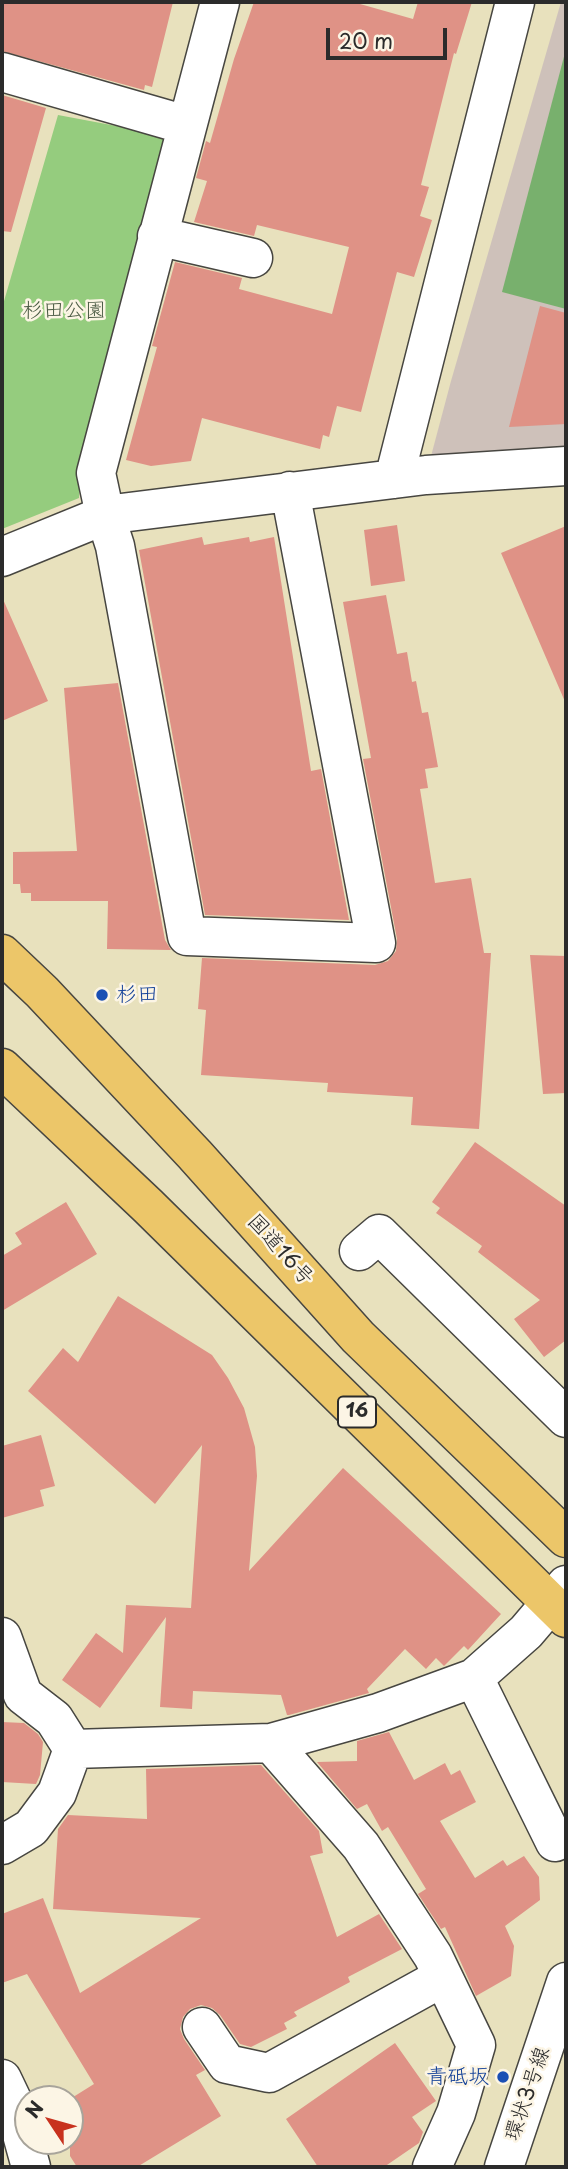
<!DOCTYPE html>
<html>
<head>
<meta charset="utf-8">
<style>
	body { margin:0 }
	#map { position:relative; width:568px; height:2169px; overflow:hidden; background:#e8e1bd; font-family:"Playpen Sans",sans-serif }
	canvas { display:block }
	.frame { position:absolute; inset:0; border:4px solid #2b2b2b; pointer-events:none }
	.north { position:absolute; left:14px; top:2085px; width:70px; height:70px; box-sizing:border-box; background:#fcf5e5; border:2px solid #a8a49b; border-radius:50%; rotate:306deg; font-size:19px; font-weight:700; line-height:28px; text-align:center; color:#2b2b2b }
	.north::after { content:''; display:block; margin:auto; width:24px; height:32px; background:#c8321e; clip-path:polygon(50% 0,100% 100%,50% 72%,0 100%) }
	.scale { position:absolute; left:326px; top:28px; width:121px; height:32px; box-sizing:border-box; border:4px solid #2b2b2b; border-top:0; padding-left:9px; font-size:21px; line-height:24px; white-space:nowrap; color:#2b2b2b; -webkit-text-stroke:5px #fcf5e5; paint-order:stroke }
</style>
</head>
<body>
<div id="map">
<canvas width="568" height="2169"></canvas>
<div class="frame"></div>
<div class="north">N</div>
<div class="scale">20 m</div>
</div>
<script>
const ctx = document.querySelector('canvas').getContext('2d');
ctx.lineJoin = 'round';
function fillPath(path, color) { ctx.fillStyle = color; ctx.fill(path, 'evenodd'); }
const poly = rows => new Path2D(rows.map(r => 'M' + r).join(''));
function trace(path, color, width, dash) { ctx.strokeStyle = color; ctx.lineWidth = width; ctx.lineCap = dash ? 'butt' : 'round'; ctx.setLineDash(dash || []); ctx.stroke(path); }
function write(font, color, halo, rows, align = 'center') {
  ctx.font = font + ' "Playpen Sans","Klee One",sans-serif'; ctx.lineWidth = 5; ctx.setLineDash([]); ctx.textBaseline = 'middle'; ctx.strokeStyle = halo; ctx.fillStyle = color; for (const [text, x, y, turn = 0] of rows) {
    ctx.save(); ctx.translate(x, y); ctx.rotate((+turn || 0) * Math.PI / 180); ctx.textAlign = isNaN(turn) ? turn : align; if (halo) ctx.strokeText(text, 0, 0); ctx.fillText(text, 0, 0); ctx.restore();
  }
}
fillPath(poly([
	[561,2,566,2,566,466,426,475,451,381]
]), '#cec1ba');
fillPath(poly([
	[58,115,175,137,80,482,79,498,2,529,2,308]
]), '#95cc7e');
fillPath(poly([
	[566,49,566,309,502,292]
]), '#78b06d');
fillPath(poly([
	[2,2,173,2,152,87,145,85,144,90,2,51],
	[254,2,353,2,413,19,418,2,472,2,456,54,454,53,421,185,429,187,420,216,432,220,414,277,397,272,361,412,337,406,329,437,323,435,320,449,202,418,191,461,151,466,126,460,157,347,152,346,175,262,242,278,239,289,332,314,349,247,257,225,254,236,194,222,207,181,196,178,206,141,210,143,234,59],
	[2,95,46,108,11,232,2,231],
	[540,306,566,313,566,424,509,427],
	[397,525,405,581,371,586,364,530],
	[566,526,566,704,501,553],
	[202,537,204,545,249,537,250,542,274,537,311,771,321,769,349,920,205,915,139,550],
	[386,595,397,654,407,652,412,682,416,681,422,713,428,712,438,767,425,769,428,788,420,789,435,883,471,878,484,953,491,953,479,1129,411,1125,413,1097,327,1092,328,1083,201,1075,206,1010,198,1009,202,958,375,965,388,961,396,951,397,939,363,759,371,758,343,602],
	[2,597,48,701,2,721],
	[118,683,165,940,171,950,107,949,108,901,31,901,31,893,21,893,20,884,13,884,13,852,77,851,64,688],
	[530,955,566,956,566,1093,543,1094],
	[475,1142,566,1206,566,1340,544,1357,514,1319,540,1300,478,1252,482,1246,436,1213,440,1208,432,1202],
	[66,1202,97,1254,2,1311,2,1256,22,1244,15,1233],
	[118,1296,212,1355,228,1378,244,1408,255,1447,257,1476,249,1571,343,1468,501,1614,468,1650,464,1646,444,1666,436,1658,426,1669,405,1649,367,1689,369,1693,289,1715,287,1715,281,1695,193,1691,192,1709,160,1707,166,1617,100,1708,62,1680,96,1633,123,1653,126,1605,191,1608,202,1445,155,1504,28,1391,63,1348,78,1362],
	[41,1435,55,1486,40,1490,44,1506,2,1518,2,1446],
	[2,1722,24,1723,38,1734,43,1742,40,1775,36,1784,2,1782],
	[389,1732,414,1780,445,1763,451,1775,460,1770,476,1802,440,1821,475,1878,503,1860,507,1866,524,1856,539,1877,540,1900,505,1926,514,1946,511,1976,476,1996,445,1927,441,1929,418,1894,426,1889,388,1827,382,1831,367,1804,357,1809,317,1762,357,1761,357,1741],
	[261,1765,319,1831,323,1853,310,1856,337,1937,379,1914,402,1949,348,1977,350,1982,294,2012,297,2016,284,2023,287,2029,251,2047,240,2044,220,2015,212,2008,201,2005,190,2009,183,2017,180,2029,184,2039,205,2070,196,2075,221,2116,137,2167,77,2167,70,2156,70,2099,94,2084,27,1974,2,1983,2,1914,43,1898,80,1993,201,1918,53,1909,58,1829,68,1815,147,1819,146,1769],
	[395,2043,436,2101,412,2117,423,2132,419,2143,384,2167,318,2167,286,2119]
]), '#df9286');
const minor = poly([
	[220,2,96,473,105,515,115,546,187,936,376,943,290,491],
	[2,72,186,125],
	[157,236,253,258],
	[394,479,515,2],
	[2,557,105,515,426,475,566,466],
	[359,1251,379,1234,566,1418],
	[2,1637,23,1695,54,1719,73,1749,57,1793,31,1828,2,1845],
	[271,1743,361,1846,433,1956,476,2045,456,2113,432,2167],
	[73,1749,271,1743,378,1713,474,1678],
	[555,1842,474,1678,526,1632,566,1585],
	[202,2027,227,2064,269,2073,443,1977],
	[2,2079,13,2102,31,2167],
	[504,2167,566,1982]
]);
const highway = poly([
	[2,954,42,992,195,1155,358,1337,566,1538],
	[2,1068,148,1206,566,1618]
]);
trace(minor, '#474641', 41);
trace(highway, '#474641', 41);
trace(minor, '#fff', 38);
trace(highway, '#ecc669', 38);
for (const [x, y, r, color] of [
	[102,995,7,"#1a4fb4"],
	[503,2077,7,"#1a4fb4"]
]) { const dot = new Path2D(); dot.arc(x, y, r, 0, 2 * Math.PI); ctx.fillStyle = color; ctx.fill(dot); trace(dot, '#fcf5e5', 2.5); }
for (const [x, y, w] of [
	[357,1412,38]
]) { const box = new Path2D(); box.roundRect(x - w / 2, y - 15.5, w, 31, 5); ctx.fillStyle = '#fcf5e5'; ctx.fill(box); trace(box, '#2b2b2b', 2); }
write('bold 19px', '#2b2b2b', null, [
	["16",357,1412]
]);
write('21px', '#4b5b44', '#fcf5e5', [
	["杉田公園",64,311]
]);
write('21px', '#164399', '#fcf5e5', [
	["杉田",116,995],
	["青砥坂",489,2077,"right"]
], 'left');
write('21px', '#2b2b2b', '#fcf5e5', [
	["国道16号",280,1250,48],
	["環状3号線",528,2094,-71]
]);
</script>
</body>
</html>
